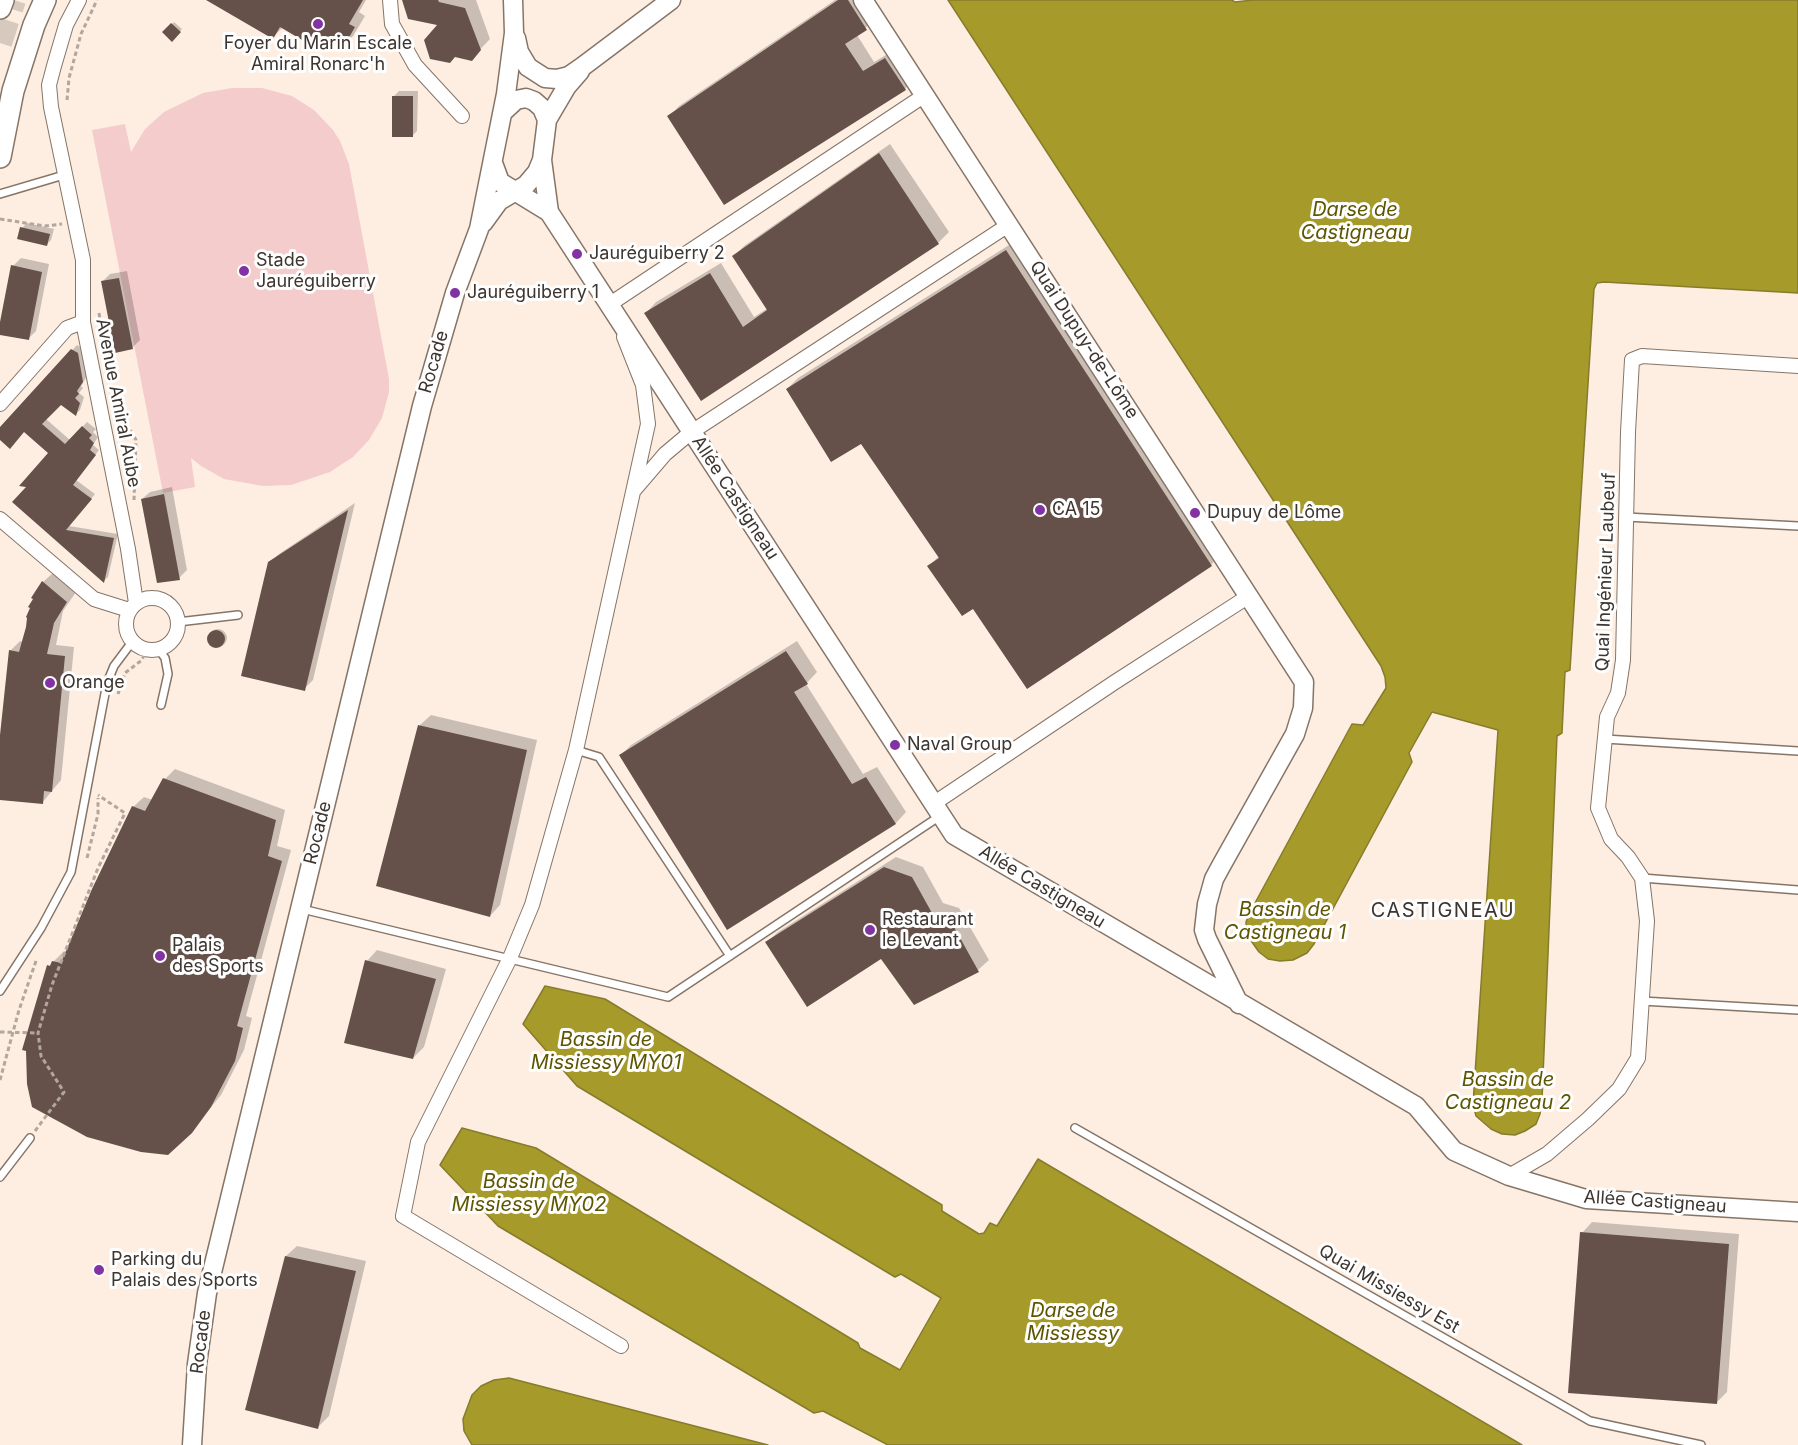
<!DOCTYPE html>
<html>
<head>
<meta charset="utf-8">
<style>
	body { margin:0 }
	canvas { display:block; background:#fdeee1 }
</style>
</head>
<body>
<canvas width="1798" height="1445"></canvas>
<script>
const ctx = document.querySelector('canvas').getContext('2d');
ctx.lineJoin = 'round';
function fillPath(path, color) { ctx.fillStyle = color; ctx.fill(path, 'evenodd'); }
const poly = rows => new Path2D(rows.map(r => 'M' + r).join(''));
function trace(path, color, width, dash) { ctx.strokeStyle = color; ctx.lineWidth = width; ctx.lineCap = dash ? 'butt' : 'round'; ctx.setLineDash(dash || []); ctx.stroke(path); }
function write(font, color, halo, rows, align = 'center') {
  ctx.font = font + ' Inter,sans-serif'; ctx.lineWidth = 6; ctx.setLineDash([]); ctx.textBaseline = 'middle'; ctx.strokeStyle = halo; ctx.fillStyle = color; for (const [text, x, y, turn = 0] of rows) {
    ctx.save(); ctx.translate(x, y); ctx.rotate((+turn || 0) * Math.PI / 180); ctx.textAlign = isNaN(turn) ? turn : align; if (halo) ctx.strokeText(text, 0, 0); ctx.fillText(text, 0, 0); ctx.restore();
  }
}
fillPath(poly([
	[232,88,262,88,292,96,314,110,333,130,340,141,349,164,389,379,389,392,382,418,369,440,353,457,330,472,291,485,263,486,224,479,201,466,191,458,195,487,163,493,92,130,125,124,131,152,145,129,164,112,203,93]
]), '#f4cccc');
const water = poly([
	[948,0,1232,0,1235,2,1253,0,1798,0,1798,293,1604,282,1597,283,1594,289,1570,670,1565,672,1562,733,1557,736,1542,1100,1540,1114,1536,1124,1525,1131,1515,1135,1502,1134,1491,1129,1476,1116,1473,1104,1498,730,1432,712,1409,753,1412,762,1314,944,1307,953,1293,960,1280,961,1268,959,1259,952,1247,935,1246,922,1249,914,1352,724,1363,725,1386,688,1385,677,1381,666,948,0],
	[545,986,605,999,942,1205,942,1211,979,1234,984,1233,990,1223,997,1226,1038,1159,1522,1445,888,1445,823,1411,814,1413,498,1226,440,1165,462,1128,536,1148,858,1343,860,1348,900,1370,941,1298,901,1274,895,1277,577,1086,523,1024,545,986],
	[509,1378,768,1445,472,1445,464,1431,463,1419,472,1395,481,1386,494,1380,509,1378]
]);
fillPath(water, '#a69a2a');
trace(water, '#867c2c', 1.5);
fillPath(poly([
	[209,0,366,0,359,12,365,16,353,36,343,46,323,35,314,45,283,27,273,37],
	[404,0,476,0,490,39,471,59,440,25],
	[835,0,865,0,877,18,857,35,874,62,896,49,915,78,905,89,669,117,679,106],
	[174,22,182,29,172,39,164,32],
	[399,91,418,91,417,131,412,136,394,96],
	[890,144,949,232,938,243,701,399,646,313,656,302,721,263,754,317,768,308,734,256,744,246],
	[27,223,54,229,51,240,46,245,22,228],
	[1017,240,1221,554,1211,565,973,607,929,566,939,556,862,442,787,389,798,378],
	[21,258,49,264,36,331,28,339,0,333,13,266],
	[127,271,140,340,132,348,102,282,110,274],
	[77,345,82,348,87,376,81,386,83,388,79,393,84,397,80,410,76,414,61,403,46,419,70,440,87,422,96,429,93,432,98,437,93,445,99,450,76,480,95,494,69,526,118,534,108,577,104,581,29,486,50,453,24,430,0,438,0,429],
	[172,487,187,570,179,578,142,499,150,492],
	[355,503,313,680,304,689,269,563,279,554],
	[53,573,76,592,63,611,56,645,74,647,61,780,42,803,0,798,0,750,10,651,20,641,23,642,43,582],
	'209 638a9 9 0 1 1 18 0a9 9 0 1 1-18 0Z',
	[797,641,817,672,806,684,863,774,877,767,906,812,896,823,727,928,620,756,631,745],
	[431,715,537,740,500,905,490,916,420,725],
	[175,769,285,810,277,846,291,850,246,1016,252,1018,244,1050,221,1095,191,1132,142,1151,88,1136,49,966,64,951,67,952,133,807,144,797,153,800,165,779],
	[896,857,923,867,943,903,959,908,989,960,978,970,767,942,778,932],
	[377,950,446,969,424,1047,413,1058,367,961],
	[1592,1222,1739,1234,1727,1392,1717,1402,1582,1233],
	[297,1246,366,1261,329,1416,318,1427,286,1256]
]), '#0003');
fillPath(poly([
	[206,0,363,0,349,24,355,27,343,48,320,35,314,47,280,27,273,39],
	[402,0,438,0,439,2,465,8,481,50,472,61,455,57,450,63,430,59,424,40,437,25,408,19],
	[838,0,848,0,867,30,845,44,863,71,885,58,906,90,724,205,667,116],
	[171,23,181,32,172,42,162,32],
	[392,96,413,96,413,137,392,137],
	[879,153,939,244,701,401,644,313,710,273,743,327,767,310,732,256],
	[20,227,50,234,47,246,17,239],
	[1006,250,1212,566,1027,689,973,609,962,616,927,566,939,558,861,444,831,462,786,389],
	[11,265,42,272,29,340,0,335,0,322],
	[119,278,133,349,115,353,101,281],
	[71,349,78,353,83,382,77,391,79,394,75,398,80,403,76,416,61,405,42,424,65,444,82,426,92,435,89,438,94,443,90,450,96,455,73,485,92,499,66,530,114,538,104,583,12,502,26,487,19,486,48,453,24,432,10,449,0,440,0,427],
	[164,494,180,580,157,583,141,499],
	[348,510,305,691,241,676,268,562],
	[42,581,67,602,54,623,47,654,65,656,52,792,44,791,43,804,0,800,0,735,9,650,19,652,26,627,27,618,26,617,30,608,28,607,33,599,31,598],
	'207 639a9 9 0 1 1 18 0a9 9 0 1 1-18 0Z',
	[786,651,808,684,794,692,852,784,866,777,896,824,727,930,619,755],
	[418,725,527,750,490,917,376,886],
	[163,778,276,820,268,856,282,861,237,1026,243,1028,235,1061,211,1107,192,1133,168,1155,141,1152,87,1137,32,1107,27,1084,26,1051,22,1050,47,965,50,966,52,961,61,963,92,889,132,806,145,811],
	[884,867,912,877,932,913,949,918,979,972,914,1005,881,959,807,1007,765,942],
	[365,960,436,979,413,1059,344,1043],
	[1580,1232,1729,1244,1717,1404,1568,1393],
	[285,1256,356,1271,318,1429,245,1410]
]), '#65514a');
trace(poly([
	[0,43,14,0]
]), '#d7c9bd', 24, [24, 12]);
const lane = poly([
	[0,194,64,175],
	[1626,517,1798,526],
	[178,622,238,615],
	[159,650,165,658,168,674,161,705],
	[1605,739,1798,751],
	[576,750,599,757,730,956],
	[1642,878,1798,890],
	[302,909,668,997,940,816],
	[0,991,41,928,71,872,107,683,114,666,132,642],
	[1642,1001,1798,1010],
	[1075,1128,1590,1421,1701,1445],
	[0,1177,30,1138]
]);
const street = poly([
	[79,0,66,25,54,66,49,85,51,107,83,260,83,322,128,549,136,603],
	[390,0,392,24,415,65,462,116],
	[614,313,610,304,925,95],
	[0,404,67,328,83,322],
	[635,489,665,454,690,433,1010,224],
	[0,519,94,599,129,610],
	'126 624a26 26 0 1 1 52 0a26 26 0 1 1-52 0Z',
	[933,804,1115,682,1249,596],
	[1509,1176,1547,1154,1588,1119,1619,1089,1638,1058,1647,921,1642,878,1628,857,1611,839,1598,808,1607,717,1618,693,1623,660,1628,432,1632,360,1642,356,1798,366],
	[621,1346,403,1216,418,1142,510,958,532,905,576,750,648,424,643,385,624,337]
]);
const secondary = poly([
	[863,0,1304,682,1303,708,1295,734,1221,866,1214,879,1207,904,1204,930,1207,939,1239,1004],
	[516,38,519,52,528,67,545,78,557,79,569,76,582,67,671,0],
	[503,112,516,100,526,98,534,101,542,108,547,120],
	[542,160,549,212],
	[493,163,500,182,549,212,954,835,1416,1106,1454,1151,1509,1176,1586,1199,1798,1212],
	[483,223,499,201,526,185,537,172,542,160,547,120,567,86,580,71],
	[192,1445,197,1364,207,1293,422,406,455,293,479,229,506,94,514,33,513,0]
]);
const primary = poly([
	[0,8,3,0],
	[0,157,13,91,34,25,45,0]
]);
trace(lane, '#867567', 10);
trace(street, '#867567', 16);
trace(secondary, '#867567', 21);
trace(primary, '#867567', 24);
trace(poly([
	[67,100,69,78,81,34,97,0],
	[0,219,45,226,62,224],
	[99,313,105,348],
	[115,404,136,440,134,500],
	[118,694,125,673,142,660,146,650],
	[87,858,98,814,98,798],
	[0,1080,19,1010,37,958],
	[35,1131,64,1092,41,1056,38,1033,52,985,98,868,125,813,98,795]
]), '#b3a69c', 3, [4.5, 3]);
trace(lane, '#fff', 7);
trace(street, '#fff', 14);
trace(secondary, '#fff', 18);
trace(primary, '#fff', 21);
trace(poly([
	[0,1032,38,1033]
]), '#b3a69c', 3, [4.5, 3]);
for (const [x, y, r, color] of [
	[318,24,6,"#8232a2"],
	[577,254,6,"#8232a2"],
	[244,271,6,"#8232a2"],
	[455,293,6,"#8232a2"],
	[1040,510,6,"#8232a2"],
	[1195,513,6,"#8232a2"],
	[50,683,6,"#8232a2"],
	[895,745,6,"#8232a2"],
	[870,930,6,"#8232a2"],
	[160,956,6,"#8232a2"],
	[99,1270,6,"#8232a2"]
]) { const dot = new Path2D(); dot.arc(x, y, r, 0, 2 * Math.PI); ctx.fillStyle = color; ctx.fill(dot); trace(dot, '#fefefe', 2); }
write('18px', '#3d352f', '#fefefe', [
	["Foyer du Marin Escale",318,44,"center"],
	["Amiral Ronarc'h",318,65,"center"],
	["Jauréguiberry 2",589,254],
	["Stade",256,261],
	["Jauréguiberry",256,282],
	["Jauréguiberry 1",467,293],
	["CA 15",1052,510],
	["Dupuy de Lôme",1207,513],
	["Orange",62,683],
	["Naval Group",907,745],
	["Restaurant",882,920],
	["le Levant",882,941],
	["Palais",172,946],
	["des Sports",172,967],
	["Parking du",111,1260],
	["Palais des Sports",111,1281]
], 'left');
write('18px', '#3d352f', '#fefefe', [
	["Quai Dupuy-de-Lôme",1084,340,57],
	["Rocade",434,362,-74],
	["Avenue Amiral Aube",118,403,79],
	["Allée Castigneau",735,498,57],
	["Quai Ingénieur Laubeuf",1606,572,-88],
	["Rocade",318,833,-76],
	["Allée Castigneau",1042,887,31],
	["Allée Castigneau",1655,1202,4],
	["Quai Missiessy Est",1389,1289,30],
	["Rocade",201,1342,-83]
]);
write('italic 20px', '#5e5500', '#fefefe', [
	["Darse de",1355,210],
	["Castigneau",1355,233],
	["Bassin de",1285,910],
	["Castigneau 1",1285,933],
	["Bassin de",606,1040],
	["Missiessy MY01",606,1063],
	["Bassin de",1508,1080],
	["Castigneau 2",1508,1103],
	["Bassin de",529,1182],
	["Missiessy MY02",529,1205],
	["Darse de",1073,1311],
	["Missiessy",1073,1334]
]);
ctx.letterSpacing = '1.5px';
write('20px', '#3d352f', '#fefefe', [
	["CASTIGNEAU",1443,911]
]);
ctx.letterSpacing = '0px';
</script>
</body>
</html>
